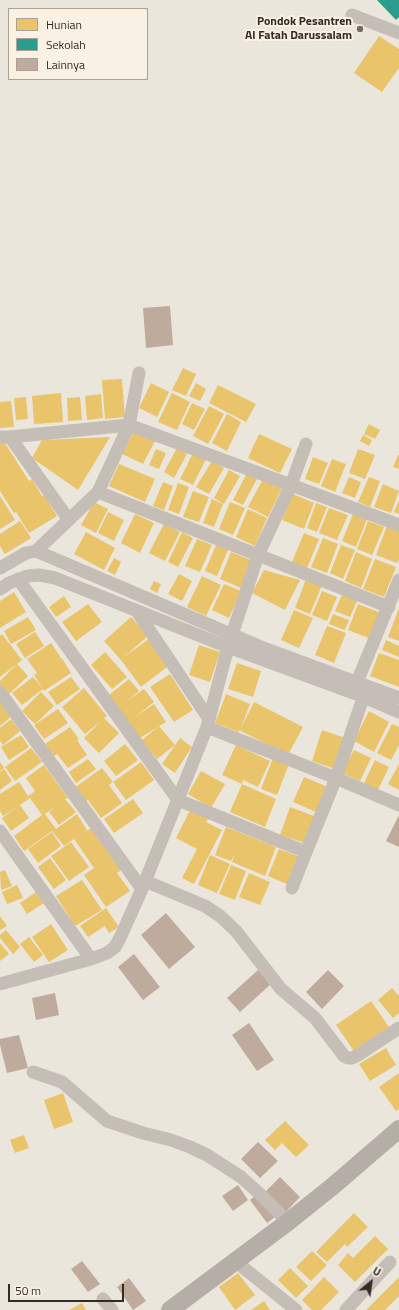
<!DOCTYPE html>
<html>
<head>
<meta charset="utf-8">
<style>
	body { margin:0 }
	#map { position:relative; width:399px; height:1310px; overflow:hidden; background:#ebe6dc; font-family:"Titillium Web",sans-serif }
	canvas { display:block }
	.legend { position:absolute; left:8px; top:8px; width:140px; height:72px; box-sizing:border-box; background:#f9f1e3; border:1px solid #aaa297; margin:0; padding:5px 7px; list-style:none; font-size:12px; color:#342b25 }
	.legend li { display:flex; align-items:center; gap:8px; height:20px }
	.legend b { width:20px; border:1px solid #aaa297 }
	.north { position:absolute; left:351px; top:1262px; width:40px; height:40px; -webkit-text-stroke:3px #f9f1e3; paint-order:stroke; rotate:29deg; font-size:11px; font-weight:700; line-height:16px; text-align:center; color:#342b25 }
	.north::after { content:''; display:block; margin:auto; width:14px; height:18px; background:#342b25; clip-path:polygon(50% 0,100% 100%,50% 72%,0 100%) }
	.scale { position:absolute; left:8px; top:1284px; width:116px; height:18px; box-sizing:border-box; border:2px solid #342b25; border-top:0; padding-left:5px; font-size:12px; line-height:14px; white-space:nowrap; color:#342b25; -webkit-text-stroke:3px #f9f1e3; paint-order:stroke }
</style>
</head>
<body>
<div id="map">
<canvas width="399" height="1310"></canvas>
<ul class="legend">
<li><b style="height:11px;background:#e9c46a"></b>Hunian</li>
<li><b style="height:11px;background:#2a9d8f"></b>Sekolah</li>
<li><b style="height:11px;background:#bfab9d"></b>Lainnya</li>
</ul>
<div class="north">U</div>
<div class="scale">50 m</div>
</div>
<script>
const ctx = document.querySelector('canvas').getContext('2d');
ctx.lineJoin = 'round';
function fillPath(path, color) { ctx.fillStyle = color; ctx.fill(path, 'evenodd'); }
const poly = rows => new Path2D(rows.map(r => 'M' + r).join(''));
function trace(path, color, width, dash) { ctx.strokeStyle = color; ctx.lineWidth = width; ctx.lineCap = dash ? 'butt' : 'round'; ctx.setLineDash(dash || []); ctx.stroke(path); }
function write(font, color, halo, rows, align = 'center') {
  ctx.font = font + ' "Titillium Web",sans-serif'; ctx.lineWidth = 4; ctx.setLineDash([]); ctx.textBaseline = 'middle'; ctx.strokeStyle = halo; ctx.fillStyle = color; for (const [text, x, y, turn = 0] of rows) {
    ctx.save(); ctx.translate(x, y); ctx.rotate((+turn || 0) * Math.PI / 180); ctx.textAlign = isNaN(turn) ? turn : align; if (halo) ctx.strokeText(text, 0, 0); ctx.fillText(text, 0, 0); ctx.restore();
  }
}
fillPath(poly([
	[379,36,399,49,399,68,382,92,354,73],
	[183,368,196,374,186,396,172,390],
	[122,379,125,417,105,419,102,380],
	[151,383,169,392,157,417,139,408],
	[196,383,206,389,200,401,189,396],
	[218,385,256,404,246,422,209,403],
	[61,393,63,422,34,424,32,396],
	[172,393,190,402,177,430,158,422],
	[101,394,103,418,87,420,85,396],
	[26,397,28,419,16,420,14,398],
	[80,397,82,420,68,421,67,398],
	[11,401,14,427,0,428,0,402],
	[192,403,205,409,194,430,182,424],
	[209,406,224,414,208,444,193,436],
	[227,414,241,422,227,451,212,443],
	[369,424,380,430,375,439,364,434],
	[134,431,155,441,143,464,122,454],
	[259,434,292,449,280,473,248,458],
	[363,435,372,440,369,446,360,441],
	[110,437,78,490,32,458,42,440],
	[3,440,29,481,32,479,42,496,44,495,57,516,29,533,16,512,14,513,0,491,0,441],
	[177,448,187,454,174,478,164,472],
	[156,449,166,453,159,469,149,465],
	[358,449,375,455,365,479,349,473],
	[193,453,206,459,193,485,180,479],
	[398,455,399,455,399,469,393,467],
	[313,457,328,463,319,484,305,479],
	[332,459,346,464,335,492,321,486],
	[212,461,224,468,209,494,196,487],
	[119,464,155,479,145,502,109,486],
	[229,470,240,476,224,504,214,498],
	[247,473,257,479,243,505,233,500],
	[349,477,361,482,355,498,342,493],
	[369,477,380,481,370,507,358,502],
	[263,479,282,488,268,517,248,507],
	[163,482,173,486,164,510,153,506],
	[178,483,189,487,179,514,168,510],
	[383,484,399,491,391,513,374,507],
	[193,491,209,497,199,522,183,517],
	[293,494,314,503,304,529,282,520],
	[0,496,15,520,0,529],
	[212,499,223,504,214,527,203,523],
	[399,500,399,514,394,512],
	[94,502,108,509,96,533,81,525],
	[230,502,245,508,233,535,219,529],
	[316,503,327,507,317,532,307,528],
	[329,508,348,515,337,540,319,533],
	[248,509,267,518,255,546,236,537],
	[108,512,124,520,114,541,98,533],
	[135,514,154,523,140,553,121,543],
	[353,514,367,519,356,547,342,541],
	[20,521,31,538,5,554,0,546,0,534],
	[368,521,384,527,372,555,357,549],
	[164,524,180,532,165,561,149,553],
	[387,526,399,530,399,559,397,563,376,555],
	[86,532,115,548,104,570,74,554],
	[182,532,193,538,178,567,168,562],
	[304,533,319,539,307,568,292,562],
	[323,538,338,544,327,573,311,567],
	[197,539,212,545,200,572,185,566],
	[216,545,228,550,217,576,205,571],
	[341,545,355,550,343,579,330,573],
	[231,552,253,561,241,588,220,579],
	[356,552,372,559,361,588,345,581],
	[114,558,121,562,115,575,107,571],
	[375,559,396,567,384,597,363,589],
	[264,570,300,580,285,610,252,593],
	[179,574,192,581,182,601,168,594],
	[202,576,221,585,206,616,187,607],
	[306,579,322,585,310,614,295,608],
	[154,581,161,584,157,593,150,589],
	[224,584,241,591,229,618,212,610],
	[322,591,337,597,327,621,312,615],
	[14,592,26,612,0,628,0,601],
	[342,595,357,601,350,617,335,611],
	[64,596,71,607,56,617,49,607],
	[88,604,102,622,76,641,62,622],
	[358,604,381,613,371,639,348,630],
	[399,608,399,641,388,637],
	[294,610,313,618,299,648,281,640],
	[333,614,349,620,345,630,329,624],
	[28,617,36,630,11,644,4,631],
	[131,617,148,636,124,657,150,638,171,664,141,687,121,660,104,641],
	[327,626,346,633,334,663,315,655],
	[35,632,44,646,25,658,16,644],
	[2,634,22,660,17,664,28,676,8,695,0,687,0,681,17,664,0,677,0,636],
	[386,640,399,646,399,657,382,650],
	[51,643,61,658,57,660,62,658,71,673,44,691,34,675,37,673,27,659],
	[199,645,220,652,210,682,189,675],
	[105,652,127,677,112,689,91,665],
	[379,653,399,660,399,687,370,676],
	[237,663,261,671,253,697,228,689],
	[170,674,193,710,174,722,150,687],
	[33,677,43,689,22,705,12,693],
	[71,677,80,689,57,705,48,692],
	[129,679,139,691,127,701,144,689,154,702,135,717,154,704,166,722,140,738,109,695],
	[84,688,107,716,104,718,119,733,99,753,84,738,101,721,85,734,62,707],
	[41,692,54,706,35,724,22,711],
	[226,694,250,704,241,728,254,702,303,727,288,755,239,730,239,732,215,723],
	[0,700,13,715,0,726],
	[58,709,68,723,44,739,34,725],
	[369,711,389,722,374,752,354,741],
	[11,719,20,731,3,745,0,741,0,728],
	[392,724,399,727,399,745,391,760,377,753],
	[159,726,175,745,157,759,142,740],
	[70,727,79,739,77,740,87,755,68,768,57,754,54,756,45,744],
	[322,730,345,738,335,769,312,761],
	[21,735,29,747,9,760,1,747],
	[180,738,192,747,175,773,162,764],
	[125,744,138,760,116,776,104,761],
	[236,745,270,761,258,787,243,780,242,784,276,799,265,827,230,812,242,784,222,775],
	[31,748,42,762,15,781,5,767],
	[354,750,371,758,360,781,342,773],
	[273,758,289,764,277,795,261,789],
	[88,759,96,769,76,783,69,772],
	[375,760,389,767,378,790,364,783],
	[0,762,4,768,0,771],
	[141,762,154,780,126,800,113,782],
	[399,764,399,790,388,784],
	[44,765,68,798,65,799,76,812,59,825,49,812,57,805,45,814,56,829,77,814,87,830,80,835,91,828,121,870,117,873,130,891,106,907,84,875,94,868,74,839,64,846,52,831,24,851,14,836,42,815,30,798,20,805,29,818,11,831,2,818,17,807,3,816,0,811,0,794,19,782,28,796,35,791,26,778],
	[102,768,113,782,109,785,122,803,101,818,88,800,85,802,74,788],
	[4,769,12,781,0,790,0,772],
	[201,771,225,784,211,808,188,794],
	[304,777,328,787,316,812,293,802],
	[133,799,143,813,114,833,104,819],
	[290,807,314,816,305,843,280,835],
	[190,810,208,819,206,822,222,830,194,884,182,878,197,849,176,838],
	[226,827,276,847,265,876,232,862,235,854,231,861,215,855],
	[52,832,61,846,38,863,28,849],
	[71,842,89,867,69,881,51,856],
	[279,849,300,857,289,885,268,876],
	[210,855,230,864,217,893,198,885],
	[50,858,66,880,54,889,38,867],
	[231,865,246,871,235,900,219,894],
	[5,870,12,886,1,890,0,872],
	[249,873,270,882,260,905,239,897],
	[82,880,102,910,75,926,56,896],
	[17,885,23,898,7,904,2,892],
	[36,892,44,903,27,914,20,903],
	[106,908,119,927,109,933,105,926,88,937,80,926],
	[0,916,7,926,0,930],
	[51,924,68,950,49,962,32,937],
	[6,930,20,947,13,954,0,938,0,935],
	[29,937,43,955,34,962,20,944],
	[0,943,9,954,0,961],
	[392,988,399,996,399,1013,393,1018,378,1000],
	[371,1001,389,1027,354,1051,336,1025],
	[386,1048,396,1065,370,1081,359,1064],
	[399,1073,399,1109,396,1111,379,1087],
	[63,1093,73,1122,54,1129,44,1100],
	[285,1121,309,1145,296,1157,282,1143,275,1150,265,1140],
	[24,1135,29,1148,15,1153,10,1140],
	[354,1213,368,1227,347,1247,345,1244,327,1262,316,1252],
	[375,1236,388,1249,355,1282,338,1265,348,1253,353,1258],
	[312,1251,327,1265,311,1281,296,1267],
	[290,1268,308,1286,296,1298,278,1280],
	[238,1273,255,1295,235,1310,219,1287],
	[324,1277,339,1292,321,1310,312,1310,302,1300],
	[399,1277,399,1296,385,1310,366,1310],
	[264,1301,270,1310,251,1310],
	[82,1303,86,1310,69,1310]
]), '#e9c46a');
fillPath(poly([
	[377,0,399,0,399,17,396,20]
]), '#2a9d8f');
fillPath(poly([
	[170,306,173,345,146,348,143,308],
	[399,815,399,847,386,841],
	[166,913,195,947,169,969,141,935],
	[134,954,160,987,143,1000,118,967],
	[258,970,271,984,240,1012,227,998],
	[328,970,344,986,322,1009,306,992],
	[55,993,59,1015,36,1020,32,998],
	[249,1023,274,1060,257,1071,232,1035],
	[19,1035,28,1068,7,1073,0,1045,0,1039],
	[258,1142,278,1161,260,1178,241,1159],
	[280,1177,300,1197,285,1213,264,1193],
	[238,1185,248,1200,233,1211,222,1196],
	[257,1194,275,1217,267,1223,250,1200],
	[82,1261,100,1284,88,1292,71,1269],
	[129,1278,146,1301,133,1310,117,1287]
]), '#bfab9d');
trace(poly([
	[352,15,399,33],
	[139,373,129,425,399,525],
	[0,437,10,437,129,425,98,492,36,551],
	[10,437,69,520],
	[98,492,258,555,389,607],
	[0,568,26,553,36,551,261,647,399,698],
	[18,579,178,800,306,852,336,778,367,686],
	[0,589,9,583,27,576,39,575,55,578,228,647,364,697,399,712],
	[136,610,209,719],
	[357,682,399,580],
	[0,692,142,889],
	[207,727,336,778,399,805],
	[0,831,91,959],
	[145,881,205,906,220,916,236,931,281,989,315,1018,344,1056,348,1058,352,1058,358,1055,399,1028],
	[292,888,306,852],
	[0,984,91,959,107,953,115,947,120,938,142,889,207,727,228,647,258,555,291,485,306,444],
	[33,1072,62,1082,107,1121,143,1133,171,1140,190,1147,207,1155,241,1177,261,1195,288,1222],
	[235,1261,296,1310],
	[103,1299,112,1310],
	[346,1310,390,1262]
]), '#c4beb6', 13);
trace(poly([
	[170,1310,288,1222,333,1186,399,1129]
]), '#b4aea6', 18);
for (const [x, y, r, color] of [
	[360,29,4,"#746c65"]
]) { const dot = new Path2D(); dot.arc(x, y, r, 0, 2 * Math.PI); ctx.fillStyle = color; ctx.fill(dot); trace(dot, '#f9f1e3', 1.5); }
write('bold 12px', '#342b25', '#f9f1e3', [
	["Pondok Pesantren",352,22],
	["Al Fatah Darussalam",352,36]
], 'right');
</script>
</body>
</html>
